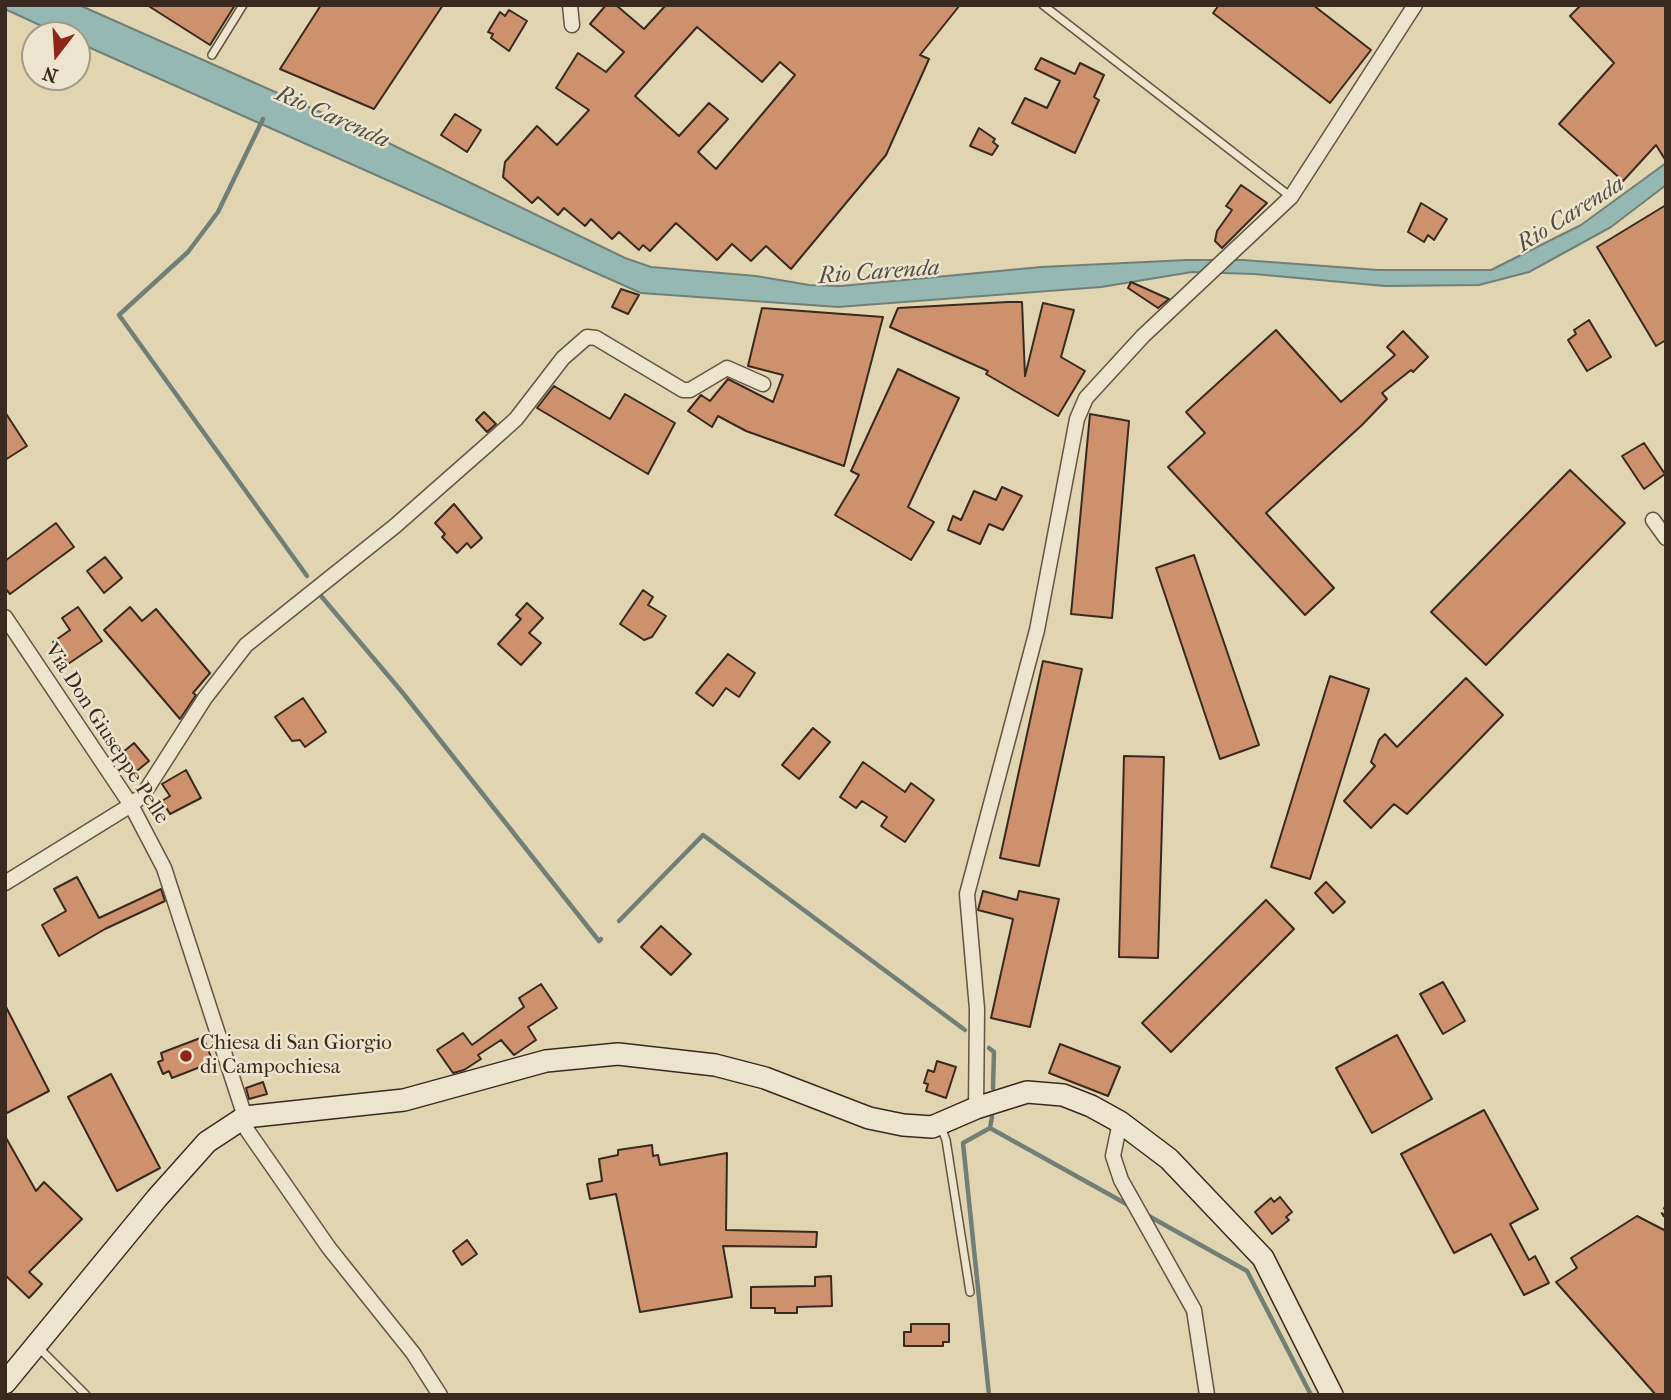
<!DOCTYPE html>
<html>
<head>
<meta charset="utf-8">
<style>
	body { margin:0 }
	#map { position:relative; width:1671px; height:1400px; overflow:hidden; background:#e1d5b1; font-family:"IM FELL French Canon",serif }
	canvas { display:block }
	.frame { position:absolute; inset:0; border:7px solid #3a291e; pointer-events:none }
	.north { position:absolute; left:21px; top:21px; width:70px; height:70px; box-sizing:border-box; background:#ece4cc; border:2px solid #a59986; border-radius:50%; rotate:197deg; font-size:19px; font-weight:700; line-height:28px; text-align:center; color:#3a291e }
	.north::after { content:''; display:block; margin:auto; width:24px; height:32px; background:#8f2418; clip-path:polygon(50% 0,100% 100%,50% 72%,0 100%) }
</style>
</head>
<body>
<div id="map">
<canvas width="1671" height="1400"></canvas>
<div class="frame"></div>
<div class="north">N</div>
</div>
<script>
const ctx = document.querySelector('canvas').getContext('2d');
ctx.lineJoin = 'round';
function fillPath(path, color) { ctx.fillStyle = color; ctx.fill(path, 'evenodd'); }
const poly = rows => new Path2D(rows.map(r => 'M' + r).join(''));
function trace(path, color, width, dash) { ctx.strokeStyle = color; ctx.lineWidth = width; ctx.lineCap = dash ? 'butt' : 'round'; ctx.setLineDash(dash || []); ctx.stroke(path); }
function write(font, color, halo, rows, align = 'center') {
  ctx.font = font + ' "IM FELL French Canon",serif'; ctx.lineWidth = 5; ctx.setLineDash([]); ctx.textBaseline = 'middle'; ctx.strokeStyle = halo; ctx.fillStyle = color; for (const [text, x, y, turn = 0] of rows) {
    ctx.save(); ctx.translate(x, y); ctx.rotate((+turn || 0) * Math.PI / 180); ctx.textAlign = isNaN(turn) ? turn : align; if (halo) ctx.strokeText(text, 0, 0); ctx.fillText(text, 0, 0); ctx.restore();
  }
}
const water = poly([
	[5,5,79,5,370,134,625,258,651,267,756,276,809,285,841,286,1041,267,1187,260,1243,260,1378,270,1491,270,1581,225,1666,163,1666,185,1611,227,1529,272,1479,285,1385,286,1254,274,1192,272,1101,287,838,307,641,293,77,42,77,35,61,35,5,9,5,5]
]);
fillPath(water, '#95b8b2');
trace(water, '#717f77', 2);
trace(poly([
	[263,119,218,212,188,252,119,315,307,576],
	[321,596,402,692,599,941,601,939],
	[619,921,703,835,965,1030],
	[989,1048,994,1052,993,1088],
	[990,1128,1130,1206],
	[990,1128,992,1117],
	[1147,1215,1247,1271,1311,1395],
	[989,1395,963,1143,990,1128]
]), '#717f77', 4.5);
const building = poly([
	[147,5,235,5,210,45,147,5],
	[321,5,443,5,374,109,280,69,321,5],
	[606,5,616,5,644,29,666,5,960,5,920,55,929,59,886,155,791,269,766,246,751,261,732,244,717,260,676,223,650,251,643,245,639,250,619,232,612,239,591,219,585,226,564,208,558,215,538,197,532,203,503,177,505,162,537,126,557,145,589,110,556,88,578,53,606,72,624,52,590,24,606,5],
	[697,27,762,82,780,62,795,75,716,169,698,152,728,119,709,103,679,136,635,96,697,27],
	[1219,5,1313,5,1371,50,1330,103,1213,13,1219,5],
	[1581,5,1666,5,1666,161,1656,145,1623,181,1559,124,1614,63,1570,16,1581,5],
	[509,10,527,21,509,51,491,38,493,34,488,32,500,12,505,16,509,10],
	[1041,58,1075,74,1080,63,1104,75,1094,97,1099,100,1075,153,1012,123,1025,98,1047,108,1060,81,1035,69,1041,58],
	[455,114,481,130,467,152,441,135,455,114],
	[979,128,995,139,993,142,998,146,992,155,970,146,979,128],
	[1241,185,1267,203,1222,248,1215,241,1217,231,1232,210,1226,206,1241,185],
	[1421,203,1447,219,1434,240,1428,235,1424,242,1408,232,1421,203],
	[1666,205,1666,340,1656,346,1597,247,1666,205],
	[1131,282,1169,299,1158,308,1128,288,1131,282],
	[621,289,639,295,628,314,612,307,621,289],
	[1008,302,1022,302,1025,376,1043,303,1074,310,1061,357,1085,371,1058,416,986,374,988,371,890,327,898,308,1008,302],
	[762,308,883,317,844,466,746,431,718,416,712,427,688,411,701,395,710,401,728,379,773,402,783,375,748,366,762,308],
	[1589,320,1611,357,1587,371,1568,340,1576,334,1574,330,1589,320],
	[1276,330,1341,402,1395,355,1387,347,1403,331,1428,357,1413,372,1411,370,1382,393,1387,399,1362,425,1266,513,1334,588,1305,615,1168,467,1205,433,1186,412,1276,330],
	[898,369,959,398,908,507,934,522,911,560,835,515,859,475,851,471,898,369],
	[554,386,610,419,625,394,675,423,648,474,537,408,554,386],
	[5,412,27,446,5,460,5,412],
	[484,412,496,424,487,432,476,420,484,412],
	[1090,414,1129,421,1112,618,1071,614,1090,414],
	[1644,443,1665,474,1644,489,1622,456,1644,443],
	[1570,470,1625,523,1486,665,1431,612,1570,470],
	[1002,487,1022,496,1003,530,989,524,980,544,948,530,953,516,961,520,974,491,996,500,1002,487],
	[454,504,482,538,471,548,467,543,457,553,442,537,445,534,435,523,454,504],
	[56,523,74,547,10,594,5,588,5,561,56,523],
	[1194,555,1259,745,1220,759,1156,568,1194,555],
	[105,557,122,578,104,593,87,571,105,557],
	[643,590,653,597,648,605,666,616,652,637,644,640,620,624,643,590],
	[527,603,543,618,529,633,541,643,521,665,498,644,521,619,516,615,527,603],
	[78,607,102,641,68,664,53,642,70,630,62,618,78,607],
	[130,607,142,621,156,609,210,673,193,693,196,695,180,719,104,630,130,607],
	[728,654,755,673,739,697,726,688,713,706,696,693,728,654],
	[1043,661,1082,669,1039,866,1000,858,1043,661],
	[1330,676,1369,689,1310,879,1271,867,1330,676],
	[1466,678,1503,715,1407,814,1394,804,1371,828,1344,801,1375,766,1371,762,1379,740,1385,734,1397,747,1466,678],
	[303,698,326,732,305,747,300,740,292,741,275,717,303,698],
	[813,728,830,742,799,779,782,765,813,728],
	[134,743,149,761,132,775,117,757,134,743],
	[1124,756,1164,757,1158,958,1119,957,1124,756],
	[863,762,905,792,911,783,934,800,905,842,881,826,887,817,862,801,856,808,840,797,863,762],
	[186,770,201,798,170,814,162,801,170,796,162,784,186,770],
	[77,877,99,918,161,889,165,901,105,929,59,956,42,925,66,911,54,889,77,877],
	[1326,882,1345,902,1333,913,1315,893,1326,882],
	[983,891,1017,900,1019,891,1059,899,1030,1027,991,1018,1013,919,978,910,983,891],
	[1266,900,1294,929,1171,1052,1142,1023,1266,900],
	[661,926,691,954,671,975,641,947,661,926],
	[1443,982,1465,1021,1443,1034,1420,994,1443,982],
	[541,984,557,1008,528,1027,536,1040,514,1055,501,1040,478,1055,481,1059,464,1070,453,1073,437,1050,463,1033,472,1045,524,1007,519,998,541,984],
	[5,1005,49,1091,5,1114,5,1005],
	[1397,1035,1432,1099,1372,1133,1336,1068,1397,1035],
	[203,1037,213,1062,172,1078,169,1071,163,1074,158,1062,163,1060,161,1053,203,1037],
	[1060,1044,1120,1067,1108,1096,1049,1073,1060,1044],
	[937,1061,956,1067,946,1098,926,1091,928,1084,924,1083,928,1070,934,1072,937,1061],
	[111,1074,160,1168,117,1191,68,1097,111,1074],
	[263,1082,267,1094,249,1099,246,1088,263,1082],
	[1484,1110,1538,1209,1510,1224,1529,1260,1535,1256,1549,1283,1524,1295,1491,1234,1454,1253,1401,1154,1484,1110],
	[5,1136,36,1191,44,1182,82,1219,29,1272,42,1284,29,1298,5,1275,5,1136],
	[652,1145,653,1156,658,1155,660,1165,727,1153,726,1230,817,1232,816,1247,723,1246,732,1297,640,1312,616,1194,590,1199,587,1184,602,1181,599,1159,618,1155,618,1150,652,1145],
	[1280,1197,1292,1212,1286,1217,1289,1220,1272,1234,1255,1212,1271,1198,1274,1202,1280,1197],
	[1637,1216,1666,1231,1666,1395,1656,1395,1556,1282,1577,1268,1571,1258,1637,1216],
	[467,1240,477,1254,462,1265,453,1251,467,1240],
	[831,1276,832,1306,797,1307,797,1313,775,1313,775,1308,751,1308,751,1287,815,1286,815,1277,831,1276],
	[911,1324,949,1324,949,1342,943,1342,943,1346,904,1346,904,1332,911,1332,911,1324]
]);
fillPath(building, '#cd916d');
trace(building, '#3a291e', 2);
const lane = poly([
	[1043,5,1291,197],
	[212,55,243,5],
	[941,1127,946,1140,970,1292],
	[37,1346,86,1395]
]);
const street = poly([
	[570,5,572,25],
	[1653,520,1666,538],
	[5,617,131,805,164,868,245,1117,247,1130,329,1248,413,1353,440,1395],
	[5,883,131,805,143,795,205,698,246,645,395,526,487,445,516,419,563,358,587,337,596,338,683,390,690,390,727,368,763,384],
	[976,1108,977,1009,967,894,1037,630,1077,419,1086,398,1143,336,1291,197,1415,5],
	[1120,1122,1113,1156,1121,1180,1194,1310,1207,1395]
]);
const secondary = poly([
	[5,1383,157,1198,207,1142,245,1117,404,1100,546,1061,618,1054,715,1065,765,1078,869,1118,903,1125,932,1127,976,1108,1027,1092,1063,1095,1091,1106,1120,1122,1169,1159,1263,1258,1332,1395]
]);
trace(lane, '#645443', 10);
trace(street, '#645443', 17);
trace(secondary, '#3a291e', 24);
trace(poly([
	[1666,1205,1662,1213,1666,1220]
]), '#3a291e', 2.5, [5, 3.5]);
trace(lane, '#ece4cc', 7);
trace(street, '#ece4cc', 14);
trace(secondary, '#ece4cc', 21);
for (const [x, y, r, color] of [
	[186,1056,7,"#8f2418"]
]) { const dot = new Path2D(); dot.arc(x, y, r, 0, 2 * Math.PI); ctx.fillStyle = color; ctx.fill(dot); trace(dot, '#ece4cc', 2.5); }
write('21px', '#3a291e', '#ece4cc', [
	["Via Don Giuseppe Pelle",106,734,57]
]);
write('21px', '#3a291e', '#ece4cc', [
	["Chiesa di San Giorgio",200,1044],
	["di Campochiesa",200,1068]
], 'left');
write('italic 23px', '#514d43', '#ece4cc', [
	["Rio Carenda",332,118,24],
	["Rio Carenda",1571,215,-32],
	["Rio Carenda",879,273,-4]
]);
</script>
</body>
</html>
